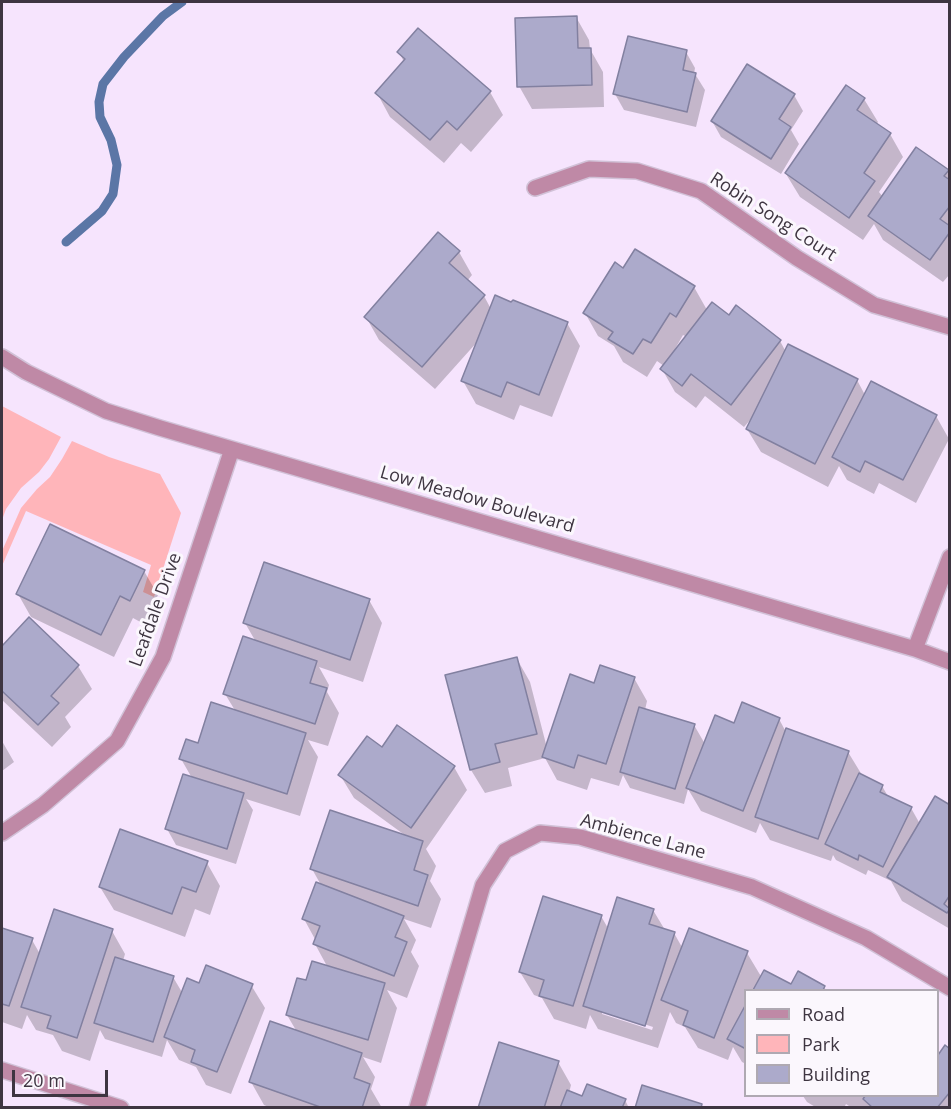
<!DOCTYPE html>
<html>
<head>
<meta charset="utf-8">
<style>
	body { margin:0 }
	#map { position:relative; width:951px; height:1109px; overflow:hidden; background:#f6e4fd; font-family:"Open Sans",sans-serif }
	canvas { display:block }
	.frame { position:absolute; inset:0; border:3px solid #3e3541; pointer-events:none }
	.legend { position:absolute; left:744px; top:989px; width:195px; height:108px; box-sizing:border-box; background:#fbf7fd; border:2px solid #afa9b2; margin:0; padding:8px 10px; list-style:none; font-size:18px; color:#3e3541 }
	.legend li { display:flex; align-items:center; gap:12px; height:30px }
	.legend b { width:30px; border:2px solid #afa9b2 }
	.scale { position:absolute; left:12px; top:1070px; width:96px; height:27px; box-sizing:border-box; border:3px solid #3e3541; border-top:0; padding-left:8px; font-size:18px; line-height:21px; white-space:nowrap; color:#3e3541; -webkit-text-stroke:4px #fbf7fd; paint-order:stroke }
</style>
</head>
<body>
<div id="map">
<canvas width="951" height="1109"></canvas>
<div class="frame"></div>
<ul class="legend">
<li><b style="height:8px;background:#bf89a6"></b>Road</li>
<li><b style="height:16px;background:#ffb5ba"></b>Park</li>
<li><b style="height:16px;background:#acaacb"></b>Building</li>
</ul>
<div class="scale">20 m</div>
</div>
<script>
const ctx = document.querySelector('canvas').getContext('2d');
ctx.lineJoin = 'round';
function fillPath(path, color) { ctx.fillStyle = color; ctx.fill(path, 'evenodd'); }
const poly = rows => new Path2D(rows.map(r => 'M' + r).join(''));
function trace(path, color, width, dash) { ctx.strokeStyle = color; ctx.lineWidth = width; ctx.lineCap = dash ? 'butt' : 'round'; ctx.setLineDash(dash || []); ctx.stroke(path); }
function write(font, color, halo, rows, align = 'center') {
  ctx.font = font + ' "Open Sans",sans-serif'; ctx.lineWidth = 6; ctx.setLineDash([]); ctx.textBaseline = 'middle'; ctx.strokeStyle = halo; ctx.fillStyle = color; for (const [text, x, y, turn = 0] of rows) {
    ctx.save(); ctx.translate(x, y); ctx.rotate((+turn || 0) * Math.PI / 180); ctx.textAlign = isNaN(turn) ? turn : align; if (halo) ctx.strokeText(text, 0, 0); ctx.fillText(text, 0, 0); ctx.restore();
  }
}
fillPath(poly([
	[2,406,61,437,49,459,39,472,21,488,6,509,2,520],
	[72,441,109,457,160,474,181,513,154,597,143,592,151,565,26,511,2,566,2,551,21,508,37,489,50,477,62,459]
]), '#ffb5ba');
fillPath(poly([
	[576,17,589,40,590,49,603,72,604,107,532,109,519,86],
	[399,52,490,92,503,115,471,152,461,143,444,163,390,117,377,93,404,62],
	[686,52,695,68,694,74,695,74,705,90,696,127,624,110,615,94],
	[846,87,864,99,878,122,876,125,890,134,903,157,879,192,883,197,947,171,950,175,950,274,943,282,883,240,874,224,863,240,800,197,786,174],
	[794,95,803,111,791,130,799,144,781,174,721,137,712,121],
	[459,252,472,275,467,281,484,296,491,309,567,323,580,346,552,417,520,405,514,420,476,404,463,381,478,341,435,389,379,340,366,317],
	[624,270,694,287,707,310,729,317,780,341,786,352,857,380,865,395,936,416,949,439,916,503,879,483,874,494,847,480,839,466,828,487,761,452,747,429,752,420,751,419,744,427,705,396,696,408,675,392,662,369,664,366,657,361,647,377,623,362,614,346,598,336,585,313],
	[683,335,687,337,677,350,675,349],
	[51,526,144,571,158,595,144,624,133,618,114,657,31,617,18,594],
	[369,600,382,623,363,682,319,667,329,685,327,692,339,713,328,746,308,740,318,757,300,816,246,799,253,810,236,864,176,845,167,829,192,778,181,759,199,745,236,712,225,694,256,642,245,623],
	[29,619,78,666,92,689,65,717,71,727,52,747,2,700,2,649],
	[517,659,530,682,547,748,595,685,634,678,647,701,645,710,694,725,705,744,735,725,779,719,786,732,848,752,862,775,882,786,889,798,911,808,920,824,950,807,950,929,902,901,891,881,868,870,866,875,836,860,833,855,831,861,770,840,760,823,756,833,701,811,688,789,684,804,630,788,623,775,619,786,591,778,587,790,557,780,545,758,508,768,512,786,485,793,471,770,447,676],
	[2,741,14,762,2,771],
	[382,749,454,767,467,790,426,849,436,866,430,881,441,899,431,928,404,919,416,940,411,952,419,966,407,998,387,990,397,1008,381,1063,363,1057,375,1077,371,1089,382,1108,271,1108,264,1105,251,1082,297,1032,287,1015,307,982,328,968,315,944,316,941,304,919,321,885,312,869,406,836,354,798,340,775],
	[207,863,220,886,210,915,195,909,185,937,114,910,100,887],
	[653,910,665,930,674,933,683,949,747,953,762,978,791,986,824,987,826,990,746,990,746,1064,742,1062,733,1047,728,1060,698,1048,685,1027,676,1023,670,1012,658,1048,598,1029,590,1015,586,1029,554,1019,542,998,534,995,520,972,601,916,609,930],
	[602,1010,653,1027,652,1030,602,1014],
	[2,929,32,940,40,954,112,931,125,954,123,961,173,977,183,994,200,984,251,985,265,1008,231,1094,206,1085,196,1067,179,1060,167,1040,162,1057,105,1039,100,1030,90,1061,62,1051,53,1035,36,1030,27,1015,22,1029,2,1022],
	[946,1047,950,1050,950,1108,852,1108,846,1104,844,1108,817,1108,807,1102,803,1096,938,1096,938,1058],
	[558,1062,571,1085,569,1093,583,1098,625,1100,629,1108,480,1108]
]), '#0003');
trace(poly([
	[66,242,102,211,113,194,117,165,111,140,100,117,99,102,103,84,124,57,163,16,182,2]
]), '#5b76a6', 9);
const building = poly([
	[577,16,578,48,591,48,592,85,517,87,515,18,577,16],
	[418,28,491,91,457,130,447,121,430,140,375,93,405,59,397,52,418,28],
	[628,36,687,50,683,70,696,73,687,112,613,94,628,36],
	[747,64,795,94,779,119,791,127,771,159,711,121,747,64],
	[846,85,865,98,857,110,891,133,864,173,875,181,849,218,785,173,846,85],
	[916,147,949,170,944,176,950,180,950,206,940,219,950,226,950,232,930,260,868,216,916,147],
	[438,232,460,251,449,263,485,295,422,367,364,317,438,232],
	[635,249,695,286,676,317,670,313,651,343,643,339,633,354,608,339,613,332,583,313,615,262,623,268,635,249],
	[495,295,511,302,513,300,568,322,539,395,507,382,501,397,461,381,495,295],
	[712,302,729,315,736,305,781,340,731,405,691,374,682,386,660,369,712,302],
	[788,344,858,379,815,464,746,429,788,344],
	[871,381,937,415,903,480,865,461,860,472,832,457,871,381],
	[50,524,145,570,130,601,120,596,101,635,16,594,50,524],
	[264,562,370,599,350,660,243,623,264,562],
	[29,617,79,665,51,696,59,703,38,725,2,691,2,646,29,617],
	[243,636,317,661,310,683,327,688,315,724,223,694,243,636],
	[517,657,537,734,495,744,500,762,470,770,445,675,517,657],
	[600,665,635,677,606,764,578,755,574,768,542,757,570,674,594,683,600,665],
	[211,702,306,733,287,794,179,759,186,739,198,743,211,702],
	[742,702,780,718,743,811,686,788,715,715,734,723,742,702],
	[639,707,695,724,675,789,620,772,639,707],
	[397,725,455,766,411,828,338,775,367,736,382,747,397,725],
	[786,728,849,751,818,839,755,817,786,728],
	[859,773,883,785,880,792,912,807,883,867,859,855,858,860,825,844,859,773],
	[183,774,244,793,227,849,165,829,183,774],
	[935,796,950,805,950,895,944,904,950,909,947,913,887,877,935,796],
	[330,810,423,841,414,870,428,875,418,906,310,869,330,810],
	[120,829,208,861,196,892,182,887,172,914,99,887,120,829],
	[316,882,404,916,395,937,407,942,394,976,313,944,320,926,302,919,316,882],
	[543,896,602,915,573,1006,539,996,544,980,519,972,543,896],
	[617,897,654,909,649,924,675,932,645,1026,583,1006,617,897],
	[54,909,113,929,77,1038,47,1028,51,1016,21,1007,54,909],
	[2,928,33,938,9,1006,2,1004,2,928],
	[689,928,748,951,714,1038,683,1025,688,1011,661,1000,689,928],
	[115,957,174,976,153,1042,94,1023,115,957],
	[312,961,385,983,368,1040,286,1015,297,978,306,980,312,961],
	[206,965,253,984,217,1072,191,1062,195,1050,164,1037,187,978,199,983,206,965],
	[764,970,791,984,798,971,825,986,823,990,753,990,764,970],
	[746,1004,746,1049,727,1039,746,1004],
	[270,1021,362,1053,354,1078,370,1084,362,1108,323,1108,249,1082,270,1021],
	[499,1042,559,1061,544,1108,478,1108,499,1042],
	[945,1045,950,1049,950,1092,937,1108,873,1108,863,1099,865,1096,938,1096,938,1055,945,1045],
	[587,1084,626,1099,622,1108,560,1108,567,1090,582,1096,587,1084],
	[642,1085,702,1104,701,1108,635,1108,642,1085]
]);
fillPath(building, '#acaacb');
trace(building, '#8280a0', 1.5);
const minor = poly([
	[535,188,589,169,637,171,701,191,797,258,874,305,950,327],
	[2,357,26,372,106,411,160,428,915,649,950,662],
	[915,649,950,557],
	[2,833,43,805,117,741,163,657,232,449],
	[2,1070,121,1108],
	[417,1108,483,885,505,851,540,833,580,837,752,887,866,938,950,988]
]);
trace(minor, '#d1c1d7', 18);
trace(minor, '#bf89a6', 15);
write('18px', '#3e3541', '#fbf7fd', [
	["Robin Song Court",773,217,33],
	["Low Meadow Boulevard",477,500,16],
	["Leafdale Drive",156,610,-70],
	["Ambience Lane",643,837,15]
]);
</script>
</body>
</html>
